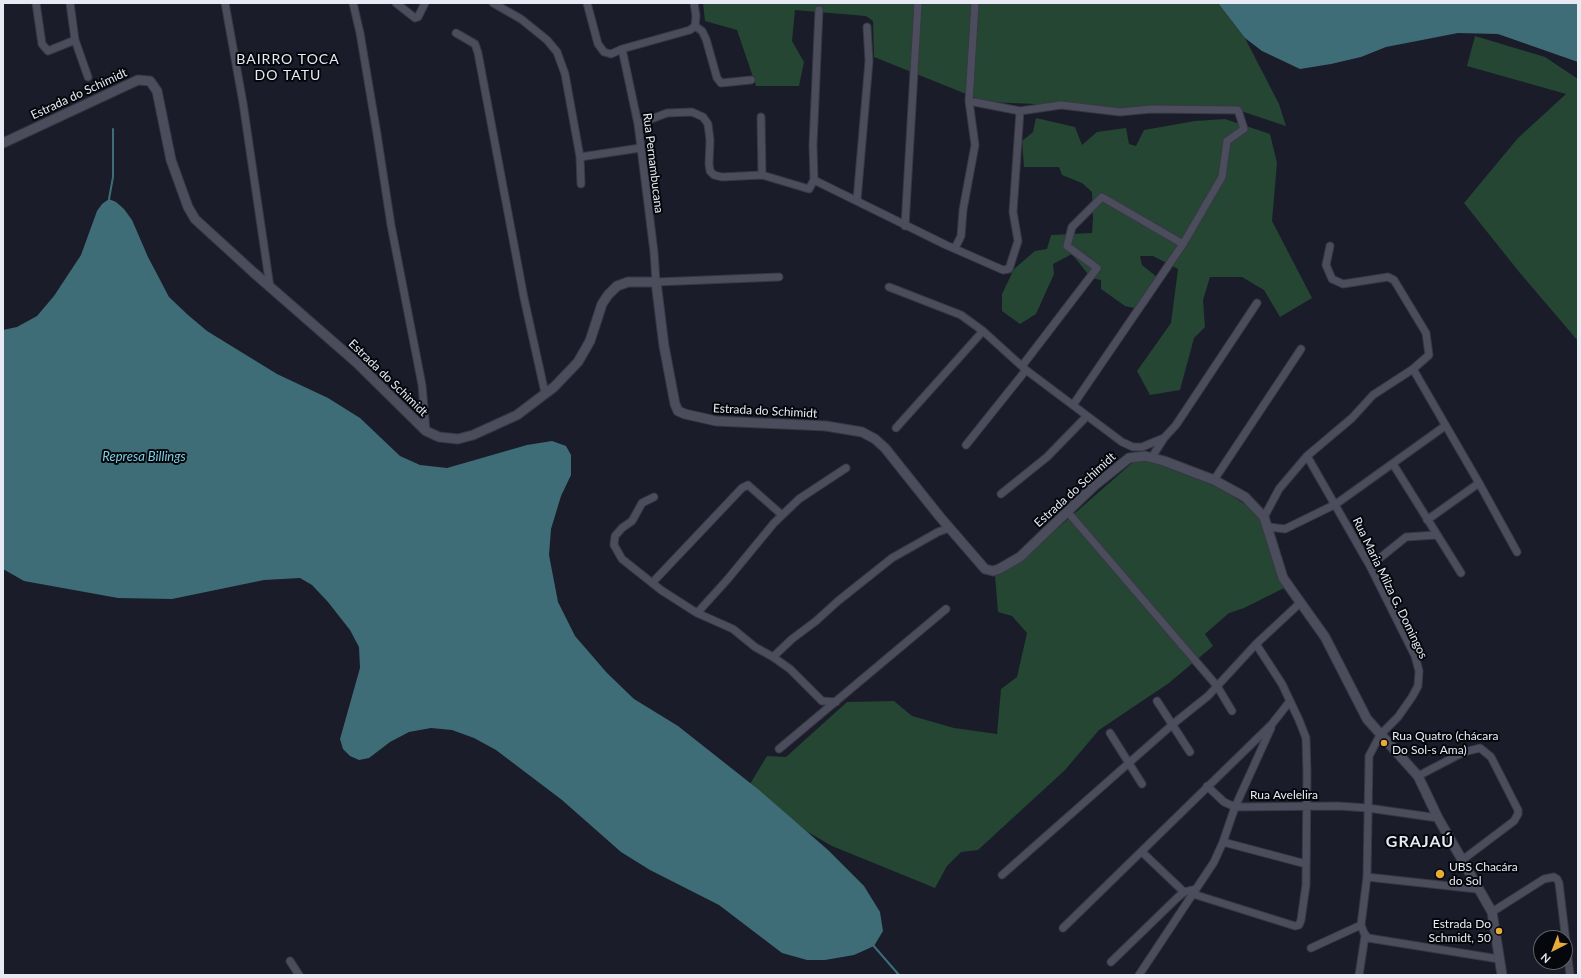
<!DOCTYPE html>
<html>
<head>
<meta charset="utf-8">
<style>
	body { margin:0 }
	#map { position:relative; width:1581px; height:978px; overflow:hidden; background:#1a1c29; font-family:Lato,sans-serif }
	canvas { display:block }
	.frame { position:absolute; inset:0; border:4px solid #e8eaf3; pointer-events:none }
	.north { position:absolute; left:1533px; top:930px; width:40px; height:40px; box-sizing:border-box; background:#06070c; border:1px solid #606268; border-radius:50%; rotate:222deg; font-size:11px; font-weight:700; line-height:16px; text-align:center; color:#e8eaf3 }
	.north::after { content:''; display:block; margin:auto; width:14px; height:18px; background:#e7ac37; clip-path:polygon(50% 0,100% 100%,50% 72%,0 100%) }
</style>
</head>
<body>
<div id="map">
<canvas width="1581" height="978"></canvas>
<div class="frame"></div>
<div class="north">N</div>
</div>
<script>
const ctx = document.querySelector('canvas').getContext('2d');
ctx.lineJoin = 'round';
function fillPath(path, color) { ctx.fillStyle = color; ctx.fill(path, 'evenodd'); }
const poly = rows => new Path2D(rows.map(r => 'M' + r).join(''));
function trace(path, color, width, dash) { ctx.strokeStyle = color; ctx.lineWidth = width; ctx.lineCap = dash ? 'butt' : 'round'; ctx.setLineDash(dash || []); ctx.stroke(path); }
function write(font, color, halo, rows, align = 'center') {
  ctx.font = font + ' Lato,sans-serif'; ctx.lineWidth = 4; ctx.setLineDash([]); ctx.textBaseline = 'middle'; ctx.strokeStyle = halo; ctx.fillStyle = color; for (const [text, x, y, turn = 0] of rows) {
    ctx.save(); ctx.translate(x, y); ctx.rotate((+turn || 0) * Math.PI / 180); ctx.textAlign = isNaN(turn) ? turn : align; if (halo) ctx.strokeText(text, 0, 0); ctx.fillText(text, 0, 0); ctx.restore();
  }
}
fillPath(poly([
	[703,3,1218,3,1245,38,1279,104,1286,126,1232,108,1120,112,1061,105,986,102,874,57,873,21,866,16,795,10,792,41,804,62,799,86,756,86,737,30,705,21],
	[1475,36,1545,57,1578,79,1578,341,1520,273,1464,203,1518,138,1566,94,1467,66],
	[1036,118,1075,127,1082,145,1097,132,1126,128,1129,144,1136,146,1144,130,1195,121,1225,119,1270,134,1277,163,1272,221,1312,298,1280,317,1264,290,1242,277,1210,277,1203,300,1205,327,1194,338,1180,390,1150,395,1137,371,1171,323,1178,269,1153,256,1140,256,1142,265,1157,277,1139,309,1125,306,1101,289,1101,280,1091,278,1072,254,1053,264,1054,274,1036,314,1020,324,1002,311,1002,294,1014,269,1035,251,1047,249,1051,235,1092,233,1093,218,1092,192,1082,183,1062,175,1059,167,1024,167,1022,141,1033,132],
	[1145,459,1191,475,1228,493,1258,513,1267,527,1284,588,1244,608,1229,613,1205,634,1213,646,1169,683,1099,730,1065,770,978,850,961,852,947,866,935,888,832,846,806,831,750,784,767,756,786,757,847,702,894,701,912,716,954,728,997,734,1001,689,1017,677,1027,633,1012,616,998,612,995,575,1018,563,1132,463]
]), '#244633');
fillPath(poly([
	[1218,3,1578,3,1578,62,1498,34,1458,33,1386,47,1361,57,1331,64,1300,69,1262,51,1245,38],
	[109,199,116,202,124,209,132,220,148,257,169,297,188,315,207,331,277,374,328,398,360,418,400,456,420,465,447,468,527,445,552,441,566,446,571,455,571,475,561,496,551,529,549,555,558,602,575,636,607,673,634,699,678,726,759,790,828,850,864,886,880,912,883,931,874,946,854,955,825,960,807,960,782,953,719,905,650,870,621,852,562,800,496,750,474,738,452,730,431,728,409,732,390,742,369,758,359,760,350,756,343,749,340,739,360,668,359,647,350,630,328,602,312,585,300,578,264,580,172,599,118,598,24,581,3,569,3,330,17,327,37,316,54,296,81,255,97,211,102,204]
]), '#3e6d78');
trace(poly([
	[109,199,113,177,113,129],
	[872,944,899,975]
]), '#3e6d78', 2);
const minor = poly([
	[36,3,42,44,48,51,75,40,88,77],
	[70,3,75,40],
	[225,3,243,103,270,287],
	[353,3,360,33,377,134,391,225,422,385,426,431],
	[396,3,415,18,418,17,425,3],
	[493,3,521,19,547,40,557,52,565,74,580,157,581,184],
	[587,3,598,44,604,52,611,54,622,49,690,30,695,26,696,16,694,3],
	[695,26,702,31,706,39,717,78,721,83,751,80],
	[456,33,475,44,478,53,524,298,545,393],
	[622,49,638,124,654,252,656,282,779,277],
	[969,101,1020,111,1061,105,1120,112,1151,109,1238,110,1244,129,1227,141,1222,177,1183,244,1073,405],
	[761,117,762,175],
	[638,124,667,113,692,112,703,117,708,124,710,140,709,164,710,171,714,175,722,177,762,175,809,189,814,180,813,145,819,10],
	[580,157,640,148],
	[814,180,946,245,1003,270,1009,269,1018,241,1013,212,1020,111],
	[857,200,869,61,867,27],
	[905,226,918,3],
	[955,248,961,236,963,210,975,145,969,101,975,3],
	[889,287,961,315,983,331],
	[1022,366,1097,268,1067,246,1072,227,1102,197,1183,244],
	[1413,369,1479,483,1517,552],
	[896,428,983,331,1026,370,1122,442,1133,447,1142,447,1164,438],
	[966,445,1026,370],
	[1307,456,1370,566,1415,656,1419,671,1418,686,1412,697,1398,717,1380,735,1369,756,1367,877,1361,925,1364,933,1368,938,1499,959],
	[1152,457,1164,438,1176,425,1257,303],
	[1393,464,1461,573],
	[1214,480,1301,349],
	[1001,494,1047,457,1087,416],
	[654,497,642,503,632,521,622,528,615,536,614,545,622,559,661,590,697,613,733,629,755,647,773,657,790,669,822,701,836,702],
	[1067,511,1217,686,1232,711],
	[1264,517,1279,489,1307,456,1352,418,1373,395,1413,369,1429,355,1426,333,1394,280,1388,277,1343,284,1332,279,1326,265,1330,246],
	[1427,520,1479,483],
	[1269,527,1285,529,1336,504,1445,426],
	[1370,566,1406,537,1436,535],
	[652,583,742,488,748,485,782,515],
	[697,613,727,580,774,523,799,499,846,468],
	[773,657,792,639,816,621,838,601,892,558,938,532,949,528],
	[1157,701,1190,752],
	[1110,733,1142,784],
	[779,749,946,609],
	[1418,776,1464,752,1480,748,1491,757,1518,810,1518,814,1514,821,1461,861],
	[1207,786,1224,802,1235,807,1338,806,1368,808,1438,818],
	[1223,842,1306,864],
	[1142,852,1184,892],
	[1002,875,1173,724,1208,696,1256,644,1300,603],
	[1367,877,1477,889],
	[1193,894,1295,926,1299,925,1301,920,1306,885,1307,773,1306,738,1299,720,1282,684,1256,644],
	[1492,912,1544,879,1554,877,1557,879,1559,883,1570,975],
	[1063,928,1272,724,1290,701],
	[1311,948,1361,925],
	[290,961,299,975],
	[1111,962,1177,898,1184,892,1196,889],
	[1139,975,1214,862,1223,842,1235,807,1271,728],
	[1359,975,1365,936]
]);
const tertiary = poly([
	[3,143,138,80,150,81,157,91,171,160,188,207,195,219,253,272,356,362,426,431,439,437,458,439,473,435,517,415,554,387,578,362,590,341,602,304,608,295,617,286,628,282,656,282,664,346,675,404,678,411,685,414,716,421,826,426,862,432,875,439,885,448,940,517,985,569,993,571,999,569,1020,557,1094,486,1129,458,1145,456,1164,461,1214,480,1245,497,1264,517,1283,578,1325,637,1367,719,1418,776,1438,818,1492,912,1502,975]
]);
trace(minor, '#383844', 9);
trace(tertiary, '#383844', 11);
trace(minor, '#4b4d5c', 7);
trace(tertiary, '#4b4d5c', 9);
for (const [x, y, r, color] of [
	[1384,743,4,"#e7ac37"],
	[1440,874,5,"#e7ac37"],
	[1499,931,4,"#e7ac37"]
]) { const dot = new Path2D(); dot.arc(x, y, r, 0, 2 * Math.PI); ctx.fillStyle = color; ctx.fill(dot); trace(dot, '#06070c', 1.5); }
write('12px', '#e8eaf3', '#06070c', [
	["Estrada do Schimidt",79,94,-25],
	["Rua Pernambucana",653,163,83],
	["Estrada do Schimidt",388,378,44],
	["Estrada do Schimidt",765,411,3],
	["Estrada do Schimidt",1075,490,-42],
	["Rua Maria Milza G. Domingos",1390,588,64],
	["Rua Avelelira",1284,795]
]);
write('12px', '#e8eaf3', '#06070c', [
	["Rua Quatro (chácara",1392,736],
	["Do Sol-s Ama)",1392,750],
	["UBS Chacára",1449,867],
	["do Sol",1449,881],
	["Estrada Do",1491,924,"right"],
	["Schmidt, 50",1491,938,"right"]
], 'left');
write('italic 13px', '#7dcfe2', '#06070c', [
	["Represa Billings",144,457]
]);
ctx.letterSpacing = '1px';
write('14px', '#e8eaf3', '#06070c', [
	["BAIRRO TOCA",288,59],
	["DO TATU",288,75]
]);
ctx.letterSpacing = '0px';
ctx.letterSpacing = '1px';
write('bold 16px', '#e8eaf3', '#06070c', [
	["GRAJAÚ",1420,842]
]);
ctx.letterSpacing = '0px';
</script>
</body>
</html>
